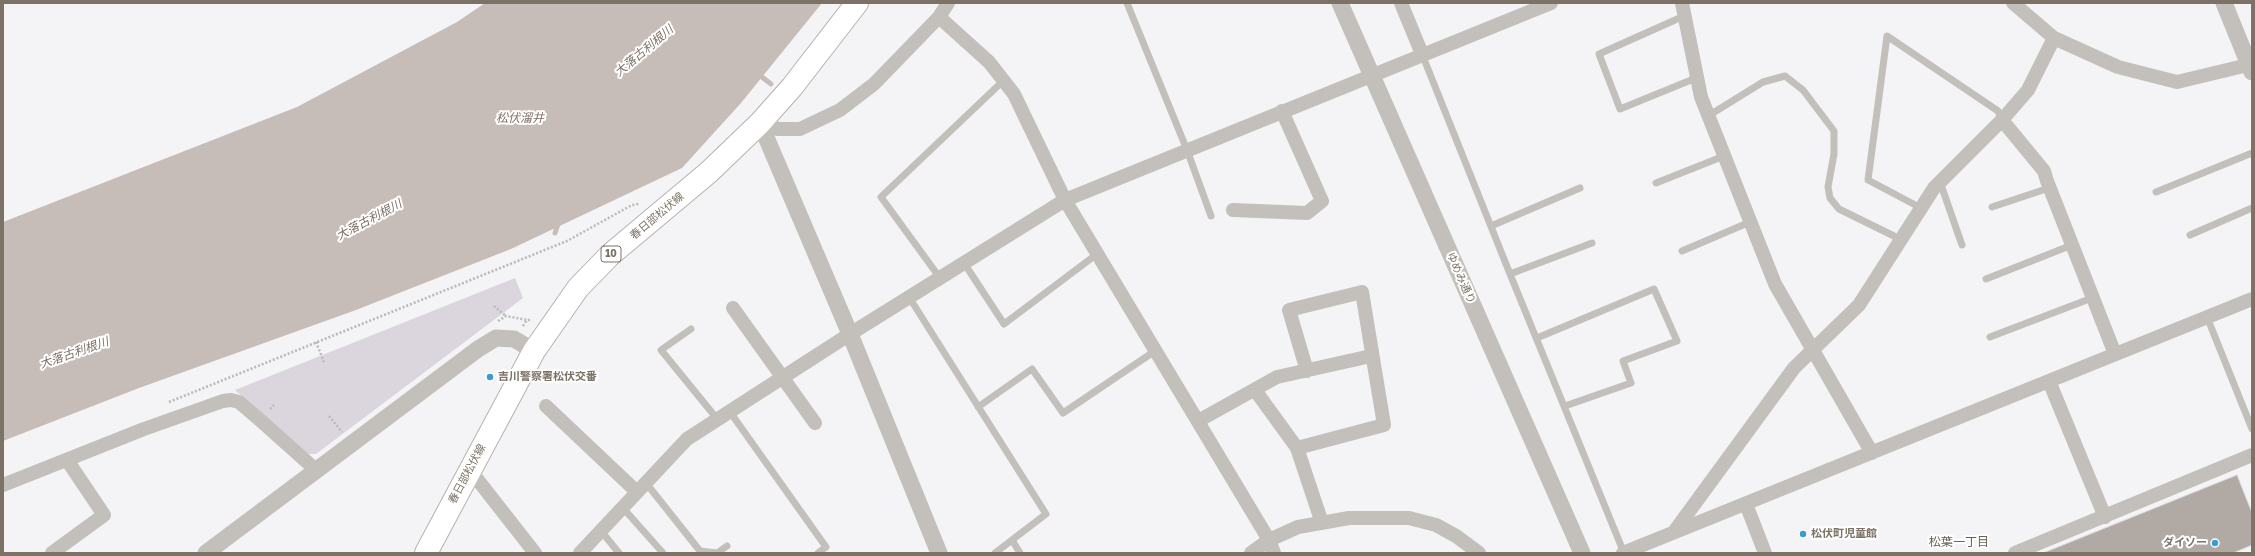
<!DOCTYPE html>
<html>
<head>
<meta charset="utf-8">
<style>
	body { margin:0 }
	#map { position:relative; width:2255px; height:556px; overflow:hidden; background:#f4f4f7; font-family:"Golos Text",sans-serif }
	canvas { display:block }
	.frame { position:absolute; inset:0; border:4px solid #7c7265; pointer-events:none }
</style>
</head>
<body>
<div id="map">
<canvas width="2255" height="556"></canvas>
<div class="frame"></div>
</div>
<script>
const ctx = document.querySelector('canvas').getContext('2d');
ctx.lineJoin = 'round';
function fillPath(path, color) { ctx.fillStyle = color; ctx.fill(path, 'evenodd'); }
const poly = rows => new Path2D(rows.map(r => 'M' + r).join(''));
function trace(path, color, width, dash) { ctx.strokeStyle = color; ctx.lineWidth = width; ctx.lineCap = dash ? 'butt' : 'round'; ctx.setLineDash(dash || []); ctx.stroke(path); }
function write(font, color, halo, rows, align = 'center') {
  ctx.font = font + ' "Golos Text","Noto Sans JP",sans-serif'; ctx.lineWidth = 4; ctx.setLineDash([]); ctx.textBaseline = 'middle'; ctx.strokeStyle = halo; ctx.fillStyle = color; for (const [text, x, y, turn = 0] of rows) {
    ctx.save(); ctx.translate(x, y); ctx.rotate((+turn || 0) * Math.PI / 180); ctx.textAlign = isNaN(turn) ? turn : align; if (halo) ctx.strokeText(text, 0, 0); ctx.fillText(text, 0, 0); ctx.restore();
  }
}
fillPath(poly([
	[515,278,523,298,316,454,307,454,235,390]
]), '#dbd6dd');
fillPath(poly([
	[485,3,822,3,741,103,682,168,511,249,356,310,139,388,3,441,3,222,297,107,457,22]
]), '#c7bdb8');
trace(poly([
	[758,74,771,84],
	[555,233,559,221]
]), '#c7bdb8', 5);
const building = poly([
	[2237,475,2252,513,2252,545,2233,553,2043,553,2237,475]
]);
fillPath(building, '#b1aaa4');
trace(building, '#d7d6d8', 1);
const primary = poly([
	[426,553,534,351,578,288,610,255,709,172,760,123,792,87,857,3]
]);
trace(primary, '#b6b2ae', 24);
trace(poly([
	[494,306,506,316],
	[498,321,506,316,527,320],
	[523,326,527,320,532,320],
	[316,342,324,362],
	[169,402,567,241,632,205,639,204],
	[270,409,274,405],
	[329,416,342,432]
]), '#bcb9b6', 2.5, [2, 2]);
trace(poly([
	[1127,3,1187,150,1211,216],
	[1684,16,1599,54,1620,109,1696,78],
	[1422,54,1510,274,1592,243],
	[1708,116,1763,82,1785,76,1803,90,1834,131,1834,154,1828,187,1830,198,1839,209,1900,239],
	[1940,182,1962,245],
	[1656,183,1724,156],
	[2156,192,2252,153],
	[1992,207,2049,188],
	[1921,208,1868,180,1887,36,1998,111,2002,120],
	[1491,226,1580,188],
	[2190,235,2252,208],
	[1682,251,1750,222],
	[964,263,1004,324,1097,254],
	[1510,274,1624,553],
	[940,278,881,197,1003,81],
	[1986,279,2072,245],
	[909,297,1046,514,995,553],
	[2207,317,2252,429],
	[691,329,661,350,718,420],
	[1990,337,2092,298],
	[1537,338,1654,289,1677,341,1623,361,1631,383,1565,406],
	[978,407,1032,369,1063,413,1155,351],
	[730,412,826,547,818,553],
	[646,483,700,551,717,553,727,546],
	[623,508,663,553],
	[601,531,619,553],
	[1012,540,1020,553]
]), '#c3c0bc', 7);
trace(poly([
	[1401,3,1422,54],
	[1682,3,1701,97,1775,284,1872,453],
	[2013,3,2054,38,2118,67,2177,82,2252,64],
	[939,17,989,62,1014,94,1065,200,1269,540,1274,553],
	[2002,120,2044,171,2047,181,2115,354],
	[760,123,778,129,800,129,840,110,874,84,939,17,948,3],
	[1233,210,1307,213,1322,201,1282,111],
	[733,308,815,423],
	[2049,381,2105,517],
	[1255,390,1297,448,1322,523],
	[546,406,637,492],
	[1198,421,1277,377,1371,356],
	[1297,448,1384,425,1362,292,1289,310,1307,371],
	[470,470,535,553],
	[3,485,144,429,223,401,231,400,239,402,260,420,316,470],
	[1746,504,1765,553],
	[1674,532,1794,368,1859,305,1934,188,2002,120,2028,90,2054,38],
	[52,553,104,515,67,460],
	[580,553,687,439,850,334,1065,200,1551,3],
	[1251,553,1269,540,1298,527,1349,518,1409,518,1436,525,1456,536,1479,553],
	[1623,553,2252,299],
	[2015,553,2252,455]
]), '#c3c0bc', 14);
trace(poly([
	[1340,3,1582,553],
	[2224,3,2252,72],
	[760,123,850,334,939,553],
	[206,553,478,349,496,338,514,339,534,351]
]), '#c3c0bc', 17);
trace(primary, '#fff', 22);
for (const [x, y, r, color] of [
	[490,377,4,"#3a9dd0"],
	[1803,534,4,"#3a9dd0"],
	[2215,543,4,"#3a9dd0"]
]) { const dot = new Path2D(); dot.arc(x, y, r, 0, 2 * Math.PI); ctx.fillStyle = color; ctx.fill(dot); trace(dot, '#fff', 1.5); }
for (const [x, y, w] of [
	[611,254,20]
]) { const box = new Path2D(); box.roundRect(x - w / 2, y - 8, w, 16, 3); ctx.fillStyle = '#fff'; ctx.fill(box); trace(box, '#7c7265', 1); }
write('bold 10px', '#7c7265', null, [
	["10",611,254]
]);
write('11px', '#7c7265', '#fff', [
	["春日部松伏線",657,216,-40],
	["ゆめみ通り",1461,278,66],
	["春日部松伏線",467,474,-62]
]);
write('bold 11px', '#7c7265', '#fff', [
	["吉川警察署松伏交番",498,377],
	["松伏町児童館",1811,534],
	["ダイソー",2207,543,"right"]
], 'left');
write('italic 12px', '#7e6f65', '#fff', [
	["大落古利根川",644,51,-40],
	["松伏溜井",520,118],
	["大落古利根川",369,220,-28],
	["大落古利根川",74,353,-19]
]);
write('12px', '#686056', '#fff', [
	["松葉一丁目",1959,542]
]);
</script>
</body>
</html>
